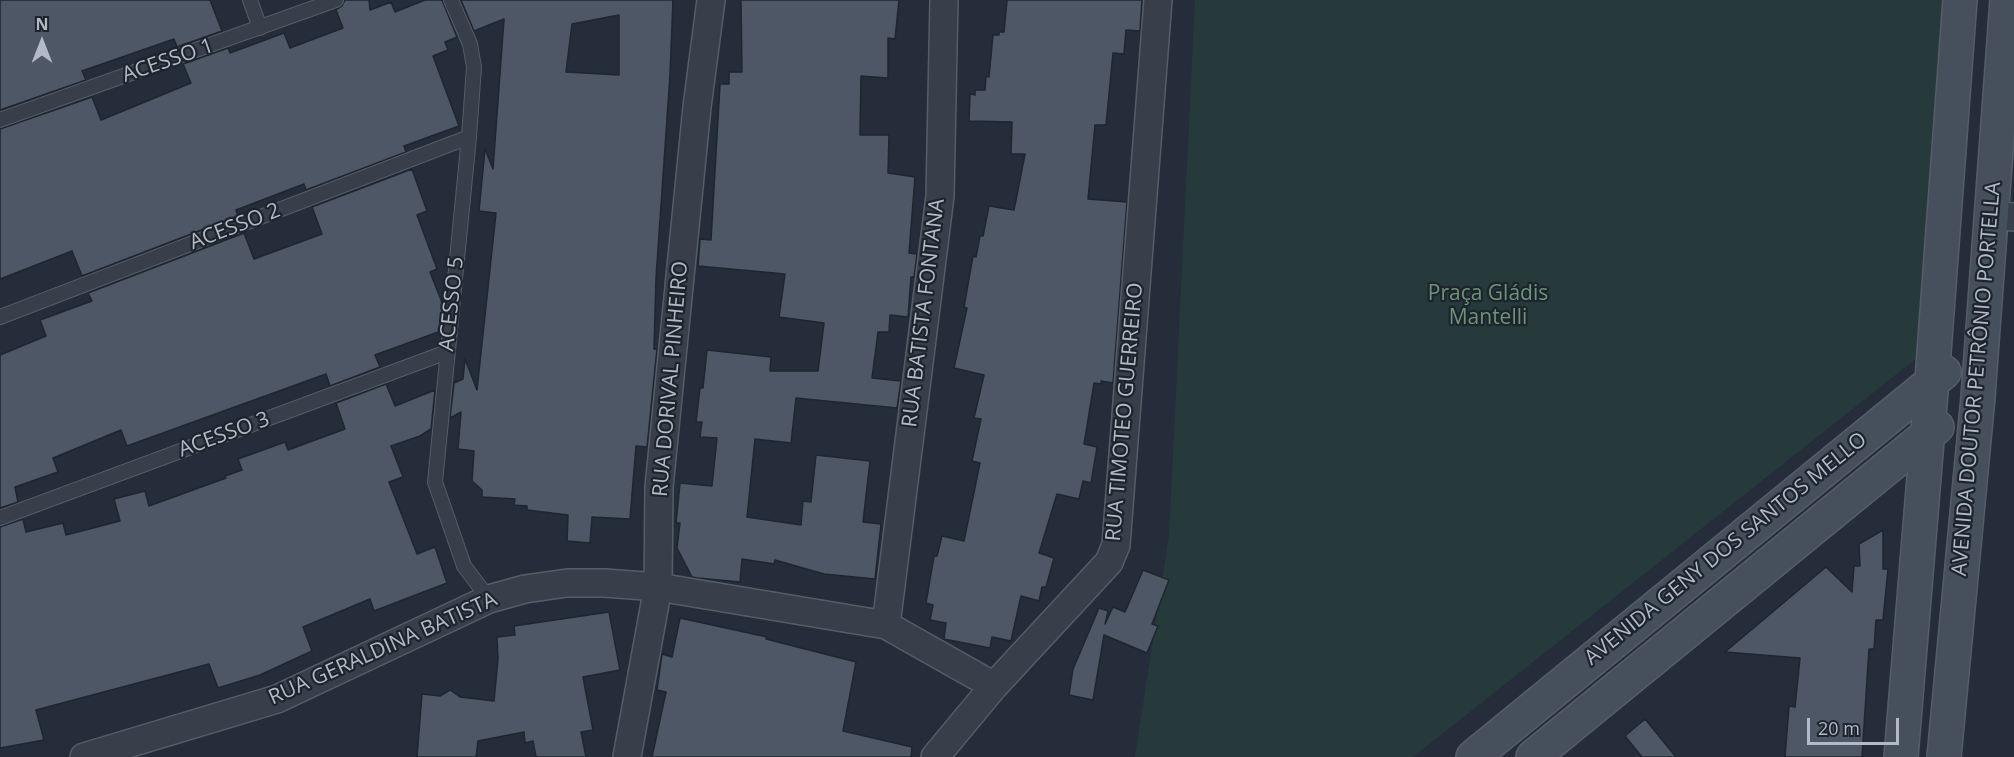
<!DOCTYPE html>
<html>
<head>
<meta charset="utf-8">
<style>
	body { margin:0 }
	#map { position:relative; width:2014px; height:757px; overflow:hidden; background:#242d39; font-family:"Open Sans",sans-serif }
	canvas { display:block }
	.north { position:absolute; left:12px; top:12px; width:60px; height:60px; -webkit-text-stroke:4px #1d242e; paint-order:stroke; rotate:0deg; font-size:16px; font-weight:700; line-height:24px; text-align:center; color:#b3bac5 }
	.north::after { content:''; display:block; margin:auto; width:21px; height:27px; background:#b3bac5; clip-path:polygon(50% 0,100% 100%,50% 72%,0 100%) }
	.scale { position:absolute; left:1807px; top:718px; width:92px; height:27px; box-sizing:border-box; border:3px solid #b3bac5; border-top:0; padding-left:8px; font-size:18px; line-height:21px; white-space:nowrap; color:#b3bac5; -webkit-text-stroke:4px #1d242e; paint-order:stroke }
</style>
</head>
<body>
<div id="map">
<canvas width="2014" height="757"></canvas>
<div class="north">N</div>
<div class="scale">20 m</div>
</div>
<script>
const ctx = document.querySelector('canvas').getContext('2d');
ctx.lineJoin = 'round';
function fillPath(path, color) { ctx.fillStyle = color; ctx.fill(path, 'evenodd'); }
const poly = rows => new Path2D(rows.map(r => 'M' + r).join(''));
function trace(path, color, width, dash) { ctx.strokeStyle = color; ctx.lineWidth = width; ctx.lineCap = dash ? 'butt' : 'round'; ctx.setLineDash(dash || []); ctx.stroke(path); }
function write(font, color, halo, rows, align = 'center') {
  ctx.font = font + ' "Open Sans",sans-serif'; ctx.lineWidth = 4.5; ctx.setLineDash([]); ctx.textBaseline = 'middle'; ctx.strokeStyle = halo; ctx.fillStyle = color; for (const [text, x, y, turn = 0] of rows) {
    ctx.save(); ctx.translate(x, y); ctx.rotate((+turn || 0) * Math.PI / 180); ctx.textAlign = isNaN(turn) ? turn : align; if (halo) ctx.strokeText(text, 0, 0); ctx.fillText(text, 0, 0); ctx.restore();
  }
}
fillPath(poly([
	[1195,0,1946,0,1917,358,1413,757,1135,757,1169,535]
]), '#273a3b');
const building = poly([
	[0,0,210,0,222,31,177,47,174,39,82,71,86,80,0,110,0,0],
	[345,0,369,0,370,10,391,2,395,12,425,0,442,0,457,37,445,42,448,50,433,56,459,126,404,146,406,152,306,190,304,184,236,210,238,216,82,276,72,251,0,279,0,129,92,97,101,120,191,83,183,64,228,48,230,53,284,33,290,48,343,28,336,10,342,6,345,0],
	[461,0,673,0,670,75,656,278,654,349,657,349,647,447,636,446,630,519,592,517,590,543,567,541,568,515,527,510,527,506,514,505,515,499,482,497,482,490,472,481,474,451,458,449,461,412,450,418,454,383,463,379,465,359,477,390,496,213,479,211,485,149,493,169,504,19,474,31,461,0],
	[619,15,619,75,566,72,572,24,619,15],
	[741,0,899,0,895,39,888,38,888,78,861,76,860,135,889,135,888,173,915,177,909,253,917,254,914,277,911,277,908,317,890,315,889,332,878,332,872,378,901,381,897,408,796,398,791,443,755,439,747,517,801,525,803,501,811,502,816,455,870,461,863,522,881,524,875,579,824,574,775,560,774,564,742,559,740,582,698,578,692,577,677,548,680,523,676,523,680,483,712,486,717,438,700,437,702,422,696,422,700,388,703,388,707,350,771,357,770,371,818,371,824,323,779,317,785,274,698,266,700,239,711,240,720,84,729,84,729,72,742,72,741,0],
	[1007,0,1142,0,1140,31,1126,30,1124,54,1113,53,1106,125,1095,125,1088,199,1127,202,1113,383,1101,381,1101,384,1094,383,1084,444,1097,447,1091,483,1083,481,1079,499,1057,494,1039,553,1054,558,1046,587,1042,587,1039,601,1021,596,1011,641,992,637,990,648,944,639,946,623,930,620,933,605,926,603,934,556,937,556,942,536,964,541,980,463,972,461,981,419,974,418,984,375,954,368,967,308,964,307,973,256,976,257,980,236,983,236,989,206,1014,210,1025,154,1011,154,1012,122,969,121,970,94,975,95,975,90,985,90,986,76,989,77,993,35,999,35,999,32,1004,32,1007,0],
	[412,169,427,211,417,215,437,269,430,272,443,305,441,331,375,355,380,367,330,386,326,374,127,446,121,430,53,458,58,472,15,487,18,502,0,508,0,355,46,336,40,320,92,301,88,293,244,233,254,259,322,234,312,207,412,169],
	[386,384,395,406,435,390,431,429,420,436,391,446,403,477,389,482,417,554,435,547,447,583,374,611,370,599,303,627,312,651,260,675,218,688,209,664,36,710,44,740,0,748,0,527,23,519,26,532,63,523,66,535,120,521,114,499,145,491,149,506,226,478,225,476,242,470,238,459,285,442,288,450,345,429,336,403,386,384],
	[1883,530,1883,569,1888,569,1883,620,1876,620,1874,649,1869,649,1862,757,1785,757,1789,706,1795,707,1800,658,1725,652,1826,567,1852,592,1854,566,1860,566,1859,544,1883,530],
	[1143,570,1169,580,1152,624,1158,626,1147,653,1104,635,1093,700,1069,695,1073,669,1099,608,1108,611,1105,624,1113,607,1125,612,1143,570],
	[609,612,620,670,583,677,593,730,581,732,586,757,536,757,533,741,525,743,524,732,478,741,476,757,417,757,422,694,440,696,450,690,460,697,494,701,498,659,497,637,515,635,514,626,609,612],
	[680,618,767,637,766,639,856,662,843,731,912,747,911,757,652,757,666,692,657,690,662,654,672,657,680,618],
	[1645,719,1676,757,1642,757,1625,736,1645,719]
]);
fillPath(building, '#4d5765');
trace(building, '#1f2630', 1.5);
const lane = poly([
	[250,0,260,28],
	[451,0,470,44,474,67,469,137,435,482,464,566,489,599],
	[0,120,336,0],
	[0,317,469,137],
	[0,518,447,352]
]);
const street = poly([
	[1991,215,2014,217],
	[886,625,940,196,944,0],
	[84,757,277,699,489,599,525,589,567,583,605,583,658,587,886,625,994,686],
	[627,757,658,587,659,487,697,107,711,0],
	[935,757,994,686,1109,562,1116,545,1158,0]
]);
const secondary = poly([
	[1473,757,1944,372],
	[1533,757,1937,427],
	[1901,757,1932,380,1960,0],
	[1944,757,1978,397,2007,0]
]);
trace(lane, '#565d67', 16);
trace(street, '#565d67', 30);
trace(secondary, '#565d67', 36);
trace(lane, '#383f4a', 14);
trace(street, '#383f4a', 27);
trace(secondary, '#464f5c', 33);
write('21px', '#b3bac5', '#1d242e', [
	["ACESSO 1",168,61,-19],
	["ACESSO 2",235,227,-21],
	["ACESSO 5",452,304,-84],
	["RUA BATISTA FONTANA",924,313,-83],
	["RUA DORIVAL PINHEIRO",671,379,-85],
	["AVENIDA DOUTOR PETRÔNIO PORTELLA",1977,379,-85],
	["RUA TIMOTEO GUERREIRO",1125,412,-85],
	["ACESSO 3",224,435,-20],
	["AVENIDA GENY DOS SANTOS MELLO",1726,549,-39],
	["RUA GERALDINA BATISTA",383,649,-24]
]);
write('21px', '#6c9475', '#1d242e', [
	["Praça Gládis",1488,294],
	["Mantelli",1488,318]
]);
</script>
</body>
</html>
